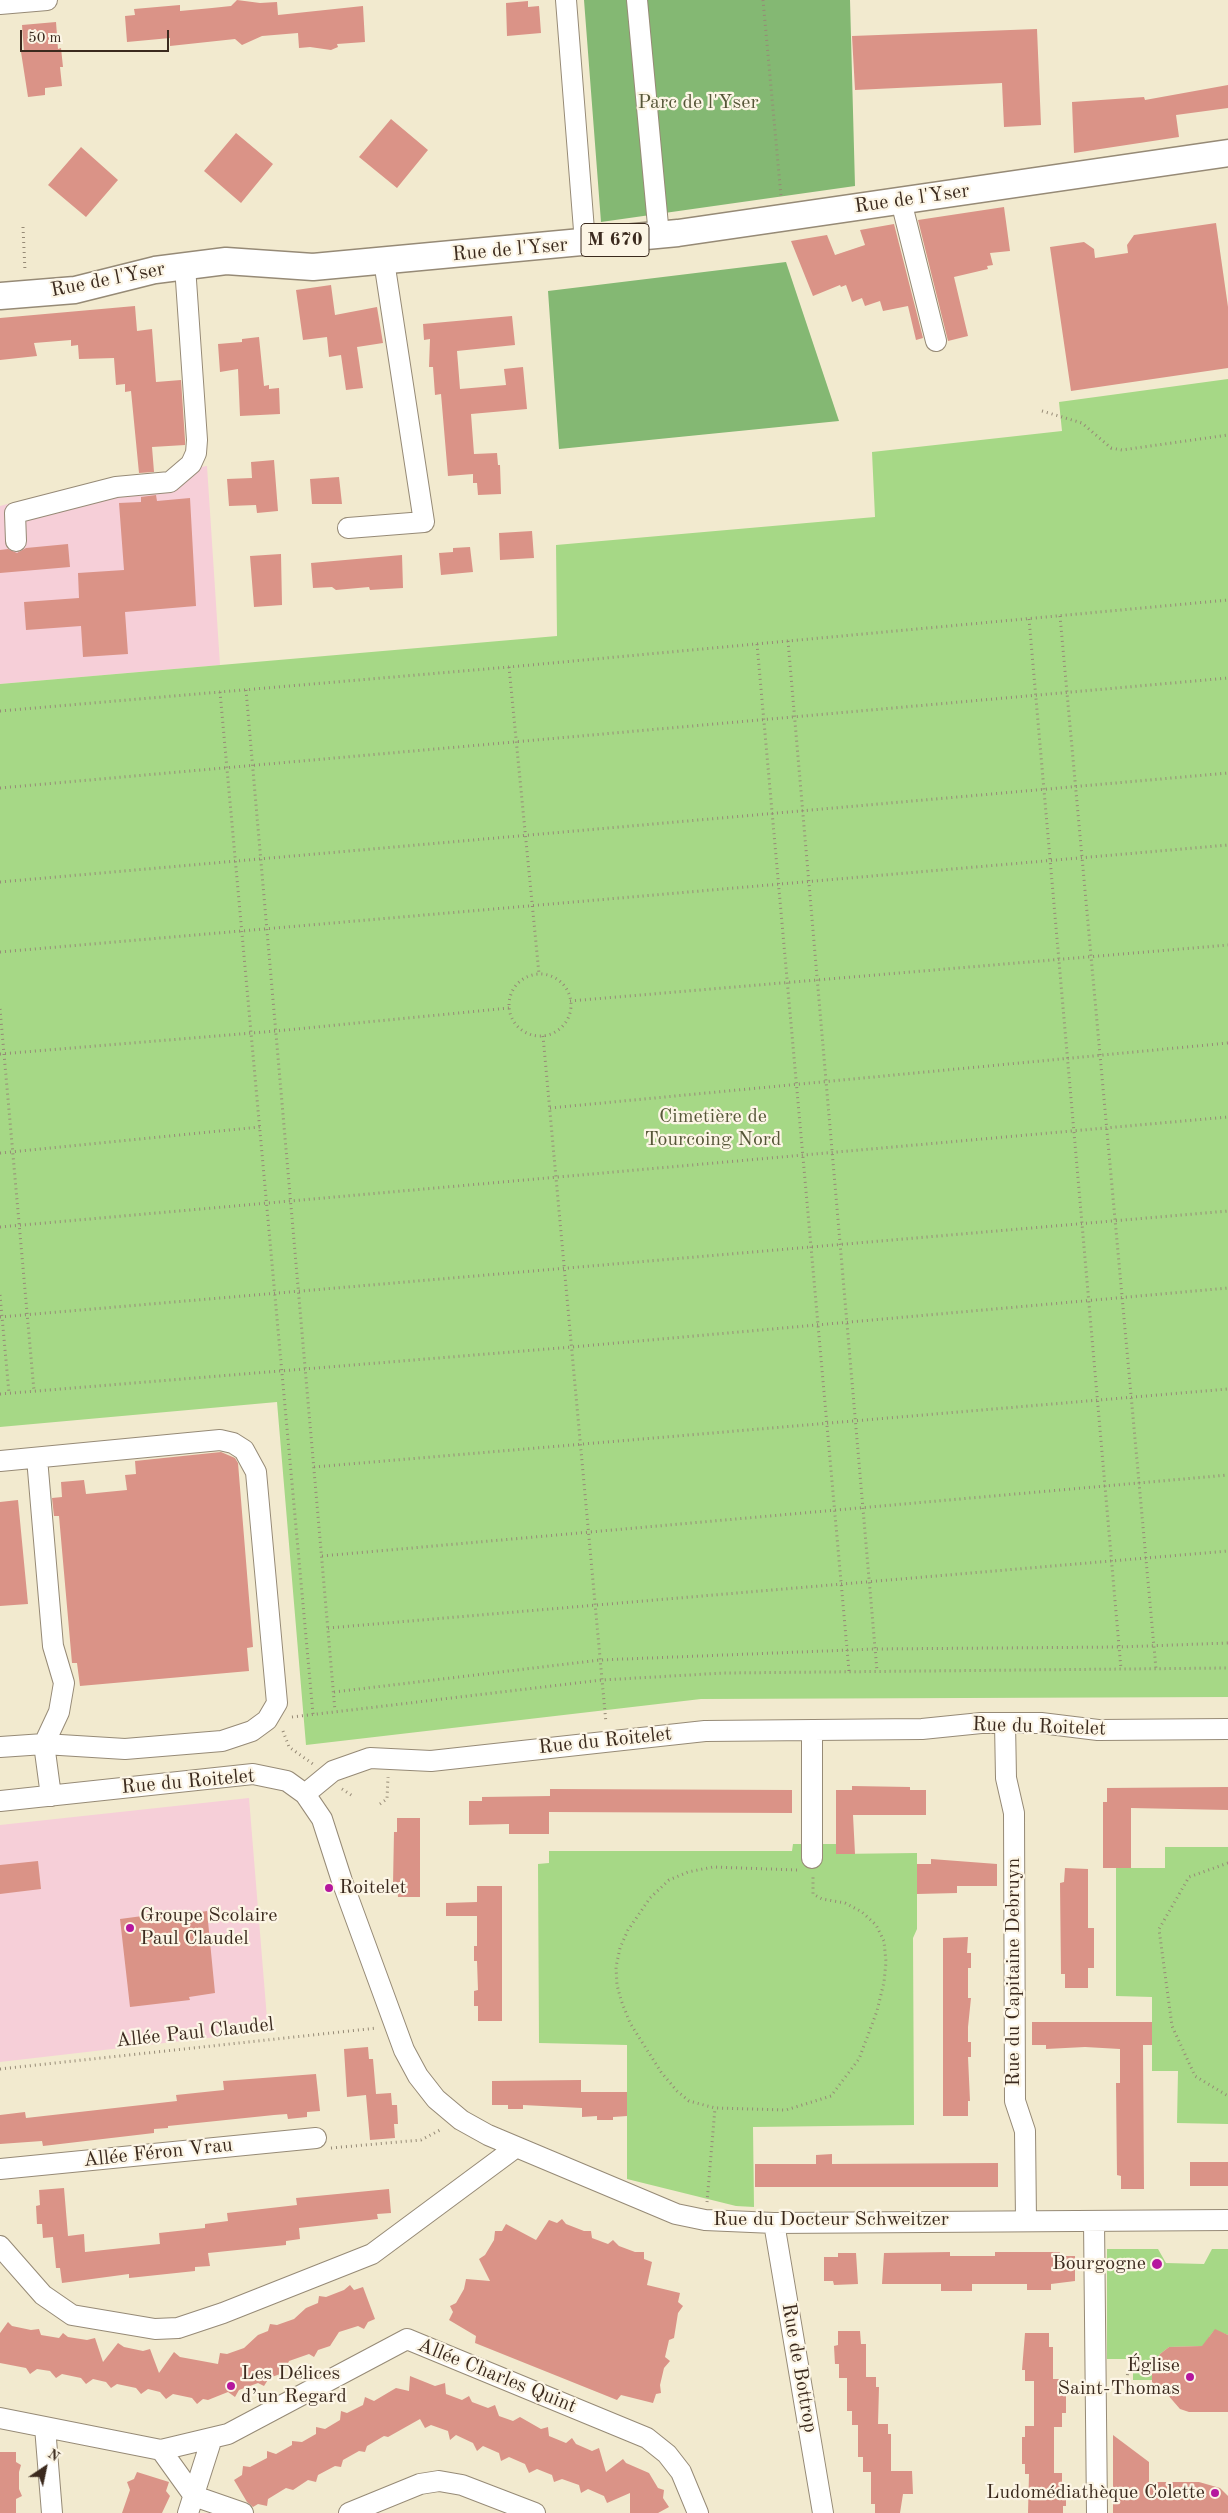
<!DOCTYPE html>
<html>
<head>
<meta charset="utf-8">
<style>
	body { margin:0 }
	#map { position:relative; width:1228px; height:2513px; overflow:hidden; background:#f2eacf; font-family:"Old Standard TT",serif }
	canvas { display:block }
	.north { position:absolute; left:20px; top:2443px; width:50px; height:50px; -webkit-text-stroke:4px #fcf5e5; paint-order:stroke; rotate:34deg; font-size:14px; font-weight:700; line-height:20px; text-align:center; color:#3b2a1e }
	.north::after { content:''; display:block; margin:auto; width:18px; height:22px; background:#3b2a1e; clip-path:polygon(50% 0,100% 100%,50% 72%,0 100%) }
	.scale { position:absolute; left:20px; top:30px; width:149px; height:22px; box-sizing:border-box; border:2px solid #3b2a1e; border-top:0; padding-left:6px; font-size:15px; line-height:18px; white-space:nowrap; color:#3b2a1e; -webkit-text-stroke:4px #fcf5e5; paint-order:stroke }
</style>
</head>
<body>
<div id="map">
<canvas width="1228" height="2513"></canvas>
<div class="north">N</div>
<div class="scale">50 m</div>
</div>
<script>
const ctx = document.querySelector('canvas').getContext('2d');
ctx.lineJoin = 'round';
function fillPath(path, color) { ctx.fillStyle = color; ctx.fill(path, 'evenodd'); }
const poly = rows => new Path2D(rows.map(r => 'M' + r).join(''));
function trace(path, color, width, dash) { ctx.strokeStyle = color; ctx.lineWidth = width; ctx.lineCap = dash ? 'butt' : 'round'; ctx.setLineDash(dash || []); ctx.stroke(path); }
function write(font, color, halo, rows, align = 'center') {
  ctx.font = font + ' "Old Standard TT",serif'; ctx.lineWidth = 4.5; ctx.setLineDash([]); ctx.textBaseline = 'middle'; ctx.strokeStyle = halo; ctx.fillStyle = color; for (const [text, x, y, turn = 0] of rows) {
    ctx.save(); ctx.translate(x, y); ctx.rotate((+turn || 0) * Math.PI / 180); ctx.textAlign = isNaN(turn) ? turn : align; if (halo) ctx.strokeText(text, 0, 0); ctx.fillText(text, 0, 0); ctx.restore();
  }
}
fillPath(poly([
	[207,466,220,665,0,684,0,506,65,489],
	[249,1798,268,2031,0,2062,0,1825]
]), '#f6cfd8');
fillPath(poly([
	[1228,379,1228,1697,701,1699,306,1745,277,1402,0,1427,0,684,557,636,556,545,875,517,872,452,1062,431,1059,402],
	[793,1844,836,1844,836,1854,917,1853,917,1929,913,1938,914,2125,753,2127,754,2207,736,2206,627,2179,627,2045,539,2043,538,1864,549,1863,549,1851,792,1851],
	[1165,1847,1228,1847,1228,2124,1177,2123,1178,2071,1152,2071,1152,1997,1116,1996,1116,1868,1165,1868],
	[1107,2249,1158,2249,1166,2263,1204,2264,1212,2249,1228,2249,1228,2335,1217,2331,1213,2332,1209,2337,1209,2346,1169,2347,1160,2354,1157,2359,1157,2369,1152,2373,1152,2380,1133,2380,1133,2359,1107,2359]
]), '#a6d886');
fillPath(poly([
	[584,0,850,0,855,186,601,222],
	[786,262,839,421,559,449,548,291]
]), '#84b873');
fillPath(poly([
	[237,0,260,3,277,2,278,15,363,6,365,42,337,44,338,47,331,50,310,47,299,48,298,33,262,36,242,45,235,39,170,46,170,38,127,42,125,16,135,15,134,9,180,5,180,11,212,8,231,6],
	[528,1,528,7,539,6,541,33,507,36,506,3],
	[56,22,58,49,61,48,63,67,60,67,62,86,45,88,45,95,28,97,21,52,24,52,22,25],
	[1037,29,1041,125,1004,127,1002,83,855,90,852,36],
	[1228,85,1228,108,1176,115,1179,137,1074,153,1072,102,1144,97,1145,100],
	[391,119,428,150,397,188,359,157],
	[236,133,273,164,241,203,204,171],
	[81,147,118,180,86,217,48,185],
	[1004,207,1010,251,990,253,993,265,987,266,988,269,954,277,968,336,948,341,918,220],
	[1216,223,1228,307,1228,368,1071,391,1050,247,1084,242,1094,249,1095,258,1128,253,1127,245,1134,235],
	[894,224,923,338,916,340,908,306,883,311,880,301,865,306,862,298,852,302,846,285,841,287,840,285,813,296,791,241,827,235,835,255,865,245,860,230],
	[331,285,335,315,377,307,383,343,357,347,363,388,346,390,341,355,329,357,327,337,303,340,296,290],
	[135,306,137,331,152,329,156,382,181,380,185,440,185,445,152,447,154,472,139,473,131,391,125,392,125,384,116,385,114,358,79,359,78,345,71,346,71,340,34,343,37,356,0,360,0,318],
	[512,316,515,345,457,351,460,389,506,385,504,369,523,367,527,409,471,414,474,454,497,453,498,465,500,465,501,494,478,495,477,483,473,483,473,474,448,476,441,394,435,395,433,367,429,367,430,339,424,340,423,324],
	[259,337,264,386,269,385,269,389,279,388,280,414,240,416,238,369,220,372,218,344,242,342,242,339],
	[274,460,278,511,257,513,256,505,229,506,227,479,252,478,251,462],
	[339,477,342,504,312,504,310,479],
	[156,495,157,501,190,498,196,606,125,612,128,654,83,657,81,626,26,630,24,602,79,598,78,573,124,570,119,503,141,502,141,497],
	[532,531,534,558,500,560,499,533],
	[68,544,70,567,0,573,0,550,8,549,17,553,26,548],
	[470,547,473,572,441,575,439,553,453,552,453,548],
	[281,554,282,605,254,607,250,556],
	[402,555,403,588,370,590,369,587,336,590,332,587,313,588,311,563],
	[221,1452,235,1458,238,1463,253,1647,247,1648,249,1671,80,1686,77,1663,72,1663,59,1516,54,1516,52,1498,62,1497,61,1482,84,1480,86,1494,127,1490,125,1475,136,1474,135,1461],
	[18,1500,28,1604,0,1606,0,1502],
	[852,1786,910,1787,910,1790,926,1790,926,1815,853,1815,855,1854,836,1854,836,1790,852,1790],
	[1228,1787,1228,1810,1131,1808,1131,1868,1103,1868,1103,1802,1107,1802,1107,1788],
	[550,1789,792,1790,792,1813,549,1812,549,1834,509,1834,509,1824,469,1825,469,1801,482,1801,482,1797,550,1796],
	[397,1818,420,1818,420,1897,398,1897,397,1884,393,1884,394,1832,397,1832],
	[931,1859,997,1864,997,1886,957,1886,957,1893,917,1894,917,1864,931,1864],
	[38,1861,41,1889,0,1894,0,1865],
	[1065,1868,1088,1869,1088,1928,1094,1928,1094,1968,1088,1968,1088,1988,1065,1988,1065,1974,1061,1974,1060,1883,1064,1882],
	[477,1886,502,1886,502,2021,478,2021,478,2006,474,2006,474,1991,478,1990,477,1961,474,1961,474,1946,477,1946,477,1916,446,1916,446,1903,477,1902],
	[180,1911,181,1915,207,1911,215,1993,189,1997,190,2000,130,2007,120,1919],
	[968,1937,967,1953,971,1953,971,1968,968,1968,968,1998,971,1998,968,2027,968,2042,971,2042,971,2057,968,2057,970,2101,968,2101,968,2116,943,2116,943,1938],
	[1032,2022,1152,2022,1152,2045,1143,2045,1144,2189,1121,2189,1121,2176,1117,2175,1116,2083,1120,2083,1120,2049,1085,2047,1046,2049,1046,2045,1032,2045],
	[368,2047,369,2059,373,2059,376,2094,391,2093,392,2105,397,2105,398,2124,394,2124,395,2138,370,2140,366,2095,347,2097,344,2049],
	[316,2074,320,2111,307,2112,307,2117,288,2119,287,2114,274,2115,168,2126,168,2128,154,2129,154,2133,43,2146,42,2141,0,2144,0,2115,25,2112,26,2118,177,2101,176,2095,224,2090,223,2081],
	[581,2080,581,2092,627,2092,627,2116,613,2117,613,2120,597,2120,597,2116,582,2117,582,2108,523,2105,523,2109,508,2109,508,2105,492,2105,492,2081],
	[832,2154,832,2164,998,2163,998,2187,755,2187,755,2164,816,2164,816,2155],
	[1190,2162,1228,2162,1228,2186,1190,2186],
	[64,2188,68,2236,84,2234,85,2252,160,2244,159,2233,205,2228,205,2224,228,2221,227,2213,297,2205,296,2198,389,2189,391,2213,377,2214,378,2219,299,2228,300,2239,286,2241,286,2245,208,2253,210,2266,195,2267,195,2271,129,2278,129,2274,62,2283,60,2268,56,2268,53,2237,43,2238,42,2224,37,2224,36,2206,40,2205,39,2190],
	[562,2219,566,2224,584,2231,591,2231,592,2238,608,2244,613,2240,619,2246,635,2252,644,2252,644,2259,652,2262,647,2285,680,2293,678,2302,683,2306,678,2313,674,2338,669,2340,665,2357,670,2361,664,2368,660,2385,661,2393,656,2394,653,2403,621,2395,617,2400,475,2343,476,2336,449,2320,453,2312,450,2306,456,2303,464,2289,466,2279,490,2281,479,2259,485,2255,494,2240,495,2231,502,2231,506,2224,536,2240,549,2220,557,2223],
	[950,2252,950,2256,995,2256,995,2252,1060,2252,1060,2256,1075,2256,1075,2281,1051,2284,1051,2290,1027,2290,1027,2284,972,2284,972,2291,941,2291,941,2284,882,2284,884,2253],
	[838,2253,856,2253,858,2284,834,2285,833,2281,824,2281,824,2257,838,2257],
	[350,2285,354,2290,363,2287,375,2319,368,2322,364,2329,358,2326,339,2332,330,2346,318,2350,314,2357,309,2354,289,2361,283,2373,269,2378,264,2386,258,2383,239,2390,235,2397,228,2392,208,2400,203,2399,197,2404,192,2398,173,2394,166,2399,160,2392,148,2389,141,2394,136,2388,117,2384,111,2388,106,2382,93,2379,86,2384,81,2378,62,2374,56,2378,50,2371,37,2369,30,2374,26,2368,0,2363,0,2333,8,2322,12,2326,31,2330,39,2329,41,2335,59,2338,63,2333,68,2337,87,2340,95,2338,103,2362,118,2343,124,2347,143,2351,150,2349,159,2373,174,2352,180,2357,218,2364,220,2353,227,2354,244,2348,258,2335,268,2331,270,2324,277,2325,294,2319,306,2308,318,2303,319,2296,326,2297,344,2290],
	[1215,2329,1228,2335,1228,2412,1189,2412,1180,2409,1167,2394,1157,2394,1157,2388,1152,2382,1152,2373,1157,2365,1157,2359,1160,2354,1169,2347,1202,2346],
	[838,2331,860,2331,861,2344,866,2344,866,2377,876,2377,876,2387,879,2387,878,2424,888,2424,888,2434,891,2434,891,2471,912,2471,913,2494,903,2494,900,2513,875,2513,875,2504,871,2504,871,2472,863,2472,863,2457,858,2457,858,2425,852,2425,852,2411,847,2411,847,2378,839,2378,839,2364,835,2364,834,2346,838,2345],
	[1025,2333,1049,2333,1049,2347,1053,2347,1053,2379,1062,2379,1062,2393,1066,2393,1066,2413,1062,2413,1062,2427,1054,2427,1054,2473,1062,2473,1062,2487,1066,2487,1066,2506,1063,2506,1063,2513,1028,2513,1029,2474,1025,2474,1025,2464,1022,2464,1022,2437,1025,2437,1025,2426,1034,2426,1034,2381,1025,2381,1025,2370,1022,2370],
	[410,2376,435,2386,445,2383,446,2394,462,2400,469,2396,472,2402,488,2408,495,2405,499,2416,513,2421,520,2417,541,2429,548,2427,549,2436,566,2443,572,2438,576,2444,592,2451,599,2448,606,2472,623,2459,626,2463,649,2473,658,2488,664,2490,663,2498,669,2507,658,2513,630,2513,630,2493,607,2503,604,2496,588,2489,581,2493,579,2485,562,2479,554,2482,552,2475,537,2469,529,2473,525,2464,509,2457,501,2461,499,2453,483,2446,477,2451,473,2443,456,2435,450,2440,448,2431,431,2425,425,2428,420,2419,388,2437,384,2436,367,2446,365,2452,359,2451,343,2460,341,2467,335,2466,318,2475,316,2482,308,2480,293,2490,286,2488,268,2499,267,2506,258,2504,253,2507,247,2502,234,2480,242,2475,243,2466,250,2467,267,2458,267,2451,276,2454,292,2445,292,2441,302,2442,316,2434,316,2427,325,2429,340,2420,341,2411,347,2413,363,2405,365,2397,374,2401,396,2388,409,2391],
	[1113,2435,1149,2462,1149,2482,1199,2482,1220,2488,1228,2496,1228,2513,1113,2513],
	[0,2452,16,2452,16,2462,21,2465,19,2472,19,2489,22,2496,16,2499,16,2513,0,2513],
	[137,2472,169,2482,166,2491,170,2496,162,2513,122,2513,130,2490,127,2482,134,2479]
]), '#da9387');
const minor = poly([
	[566,0,585,243],
	[637,0,659,236],
	[0,4,47,0],
	[901,201,936,341],
	[348,528,424,522,384,261],
	[16,541,15,513,116,487,170,482,191,464,196,453,197,440,185,266],
	[37,1458,53,1646,64,1683,59,1712,44,1744,51,1796],
	[0,1461,220,1440,233,1443,244,1450,256,1472,277,1703,267,1720,252,1731,222,1741,125,1749,44,1744,0,1747],
	[1005,1723,1006,1778,1014,1813,1015,2101,1025,2131,1026,2220],
	[812,1730,812,1858],
	[305,1794,333,1771,370,1758,431,1761,705,1731,922,1729,981,1723,1041,1723,1098,1730,1228,1729],
	[0,1801,253,1774,287,1781,305,1794,322,1819,342,1881,404,2050,418,2076,436,2099,461,2120,488,2135,676,2214,705,2220,774,2223,1228,2220],
	[0,2169,316,2138],
	[1094,2221,1097,2513],
	[774,2223,823,2513],
	[0,2246,43,2295,72,2315,155,2329,178,2328,223,2313,372,2254,515,2148],
	[0,2418,161,2450,228,2434,407,2339,647,2438,667,2454,681,2472,698,2513],
	[45,2427,52,2513],
	[161,2450,194,2496,243,2513],
	[188,2513,212,2438],
	[349,2513,420,2484,439,2481,462,2485,535,2513]
]);
const major = poly([
	[0,296,75,290,155,270,226,261,313,267,678,233,1228,153]
]);
trace(minor, '#968a76', 22);
trace(major, '#968a76', 29);
trace(poly([
	[763,0,781,196],
	[23,227,25,271],
	[1042,411,1082,423,1111,448,1122,450,1228,435],
	[1060,616,1156,1669],
	[1029,619,1121,1669],
	[788,641,877,1671],
	[757,644,849,1671],
	[509,667,539,974],
	[246,690,335,1711],
	[220,692,313,1714],
	[0,711,509,667,1228,600],
	[0,788,1228,678],
	[0,882,1228,773],
	[0,952,1228,845],
	'509 1005a31 31 0 1 1 62 0a31 31 0 1 1-62 0Z',
	[570,1001,1228,945],
	[0,1009,34,1391],
	[543,1036,606,1723],
	[0,1054,276,1031,509,1008],
	[550,1108,1228,1043],
	[0,1153,260,1127],
	[0,1227,1228,1117],
	[0,1295,9,1393],
	[0,1317,1228,1211],
	[0,1394,572,1347,1228,1288],
	[314,1467,1228,1389],
	[322,1556,1228,1475],
	[328,1628,1228,1551],
	[334,1692,600,1660,875,1649,1119,1647,1228,1643],
	[292,1717,602,1680,724,1673,1228,1668],
	[283,1731,289,1747,313,1764],
	[342,1789,354,1797],
	[380,1804,387,1799,388,1777],
	[1228,1863,1189,1877,1159,1929,1172,2026,1195,2076,1228,2096],
	[797,1870,713,1867,688,1872,669,1880,650,1898,628,1930,620,1948,616,1967,617,1985,621,2000,630,2023,661,2072,677,2091,689,2101,715,2108,786,2110,831,2096,859,2059,877,2011,884,1982,886,1962,884,1941,876,1925,862,1912,845,1903,822,1899,813,1894,813,1877],
	[0,2069,377,2028],
	[331,2148,421,2140,442,2129],
	[707,2202,715,2108],
	[1127,2380,1128,2368]
]), '#968a76', 3, [1, 4]);
trace(minor, '#fff', 20);
trace(major, '#fff', 26);
for (const [x, y, r, color] of [
	[329,1888,5,"#b5179e"],
	[130,1928,5,"#b5179e"],
	[1157,2264,6,"#b5179e"],
	[1190,2377,5,"#b5179e"],
	[231,2386,5,"#b5179e"],
	[1215,2493,5,"#b5179e"]
]) { const dot = new Path2D(); dot.arc(x, y, r, 0, 2 * Math.PI); ctx.fillStyle = color; ctx.fill(dot); trace(dot, '#fcf5e5', 2); }
for (const [x, y, w] of [
	[615,240,68]
]) { const box = new Path2D(); box.roundRect(x - w / 2, y - 16.5, w, 33, 4); ctx.fillStyle = '#fcf5e5'; ctx.fill(box); trace(box, '#3b2a1e', 1); }
write('bold 19px', '#3b2a1e', null, [
	["M 670",615,240]
]);
write('20px', '#565638', '#fcf5e5', [
	["Parc de l'Yser",698,103],
	["Cimetière de",713,1117],
	["Tourcoing Nord",713,1140]
]);
write('20px', '#3b2a1e', '#fcf5e5', [
	["Rue de l'Yser",912,199,-8],
	["Rue de l'Yser",510,250,-5],
	["Rue de l'Yser",108,280,-11],
	["Rue du Roitelet",1039,1727,2],
	["Rue du Roitelet",605,1741,-6],
	["Rue du Roitelet",188,1782,-5],
	["Rue du Capitaine Debruyn",1014,1972,-90],
	["Allée Paul Claudel",195,2033,-6],
	["Allée Féron Vrau",158,2153,-6],
	["Rue du Docteur Schweitzer",831,2220],
	["Rue de Bottrop",799,2368,80],
	["Allée Charles Quint",497,2376,22]
]);
write('20px', '#3b2a1e', '#fcf5e5', [
	["Roitelet",339,1888],
	["Groupe Scolaire",140,1916],
	["Paul Claudel",140,1939],
	["Bourgogne",1146,2264,"right"],
	["Église",1180,2366,"right"],
	["Saint-Thomas",1180,2389,"right"],
	["Les Délices",241,2374],
	["d’un Regard",241,2397],
	["Ludomédiathèque Colette",1205,2493,"right"]
], 'left');
</script>
</body>
</html>
